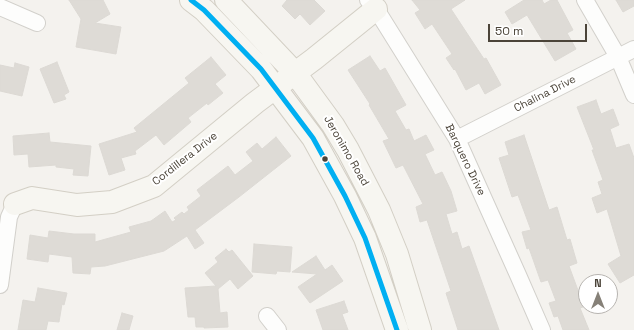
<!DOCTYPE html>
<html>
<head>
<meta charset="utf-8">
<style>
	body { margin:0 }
	#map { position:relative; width:634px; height:330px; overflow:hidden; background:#f4f2ee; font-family:"Space Grotesk",sans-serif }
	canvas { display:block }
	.north { position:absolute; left:578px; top:274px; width:40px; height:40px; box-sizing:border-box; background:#fff; border:1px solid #b7b4b0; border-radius:50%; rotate:0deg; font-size:11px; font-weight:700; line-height:16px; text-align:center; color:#4b4439 }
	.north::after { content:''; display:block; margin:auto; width:14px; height:18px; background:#868178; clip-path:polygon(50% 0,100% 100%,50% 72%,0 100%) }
	.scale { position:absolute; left:488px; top:24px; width:99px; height:18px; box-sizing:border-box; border:2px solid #4b4439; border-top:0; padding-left:5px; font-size:12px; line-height:14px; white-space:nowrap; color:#4b4439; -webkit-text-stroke:3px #fff; paint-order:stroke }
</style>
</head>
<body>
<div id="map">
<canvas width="634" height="330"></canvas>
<div class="north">N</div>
<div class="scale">50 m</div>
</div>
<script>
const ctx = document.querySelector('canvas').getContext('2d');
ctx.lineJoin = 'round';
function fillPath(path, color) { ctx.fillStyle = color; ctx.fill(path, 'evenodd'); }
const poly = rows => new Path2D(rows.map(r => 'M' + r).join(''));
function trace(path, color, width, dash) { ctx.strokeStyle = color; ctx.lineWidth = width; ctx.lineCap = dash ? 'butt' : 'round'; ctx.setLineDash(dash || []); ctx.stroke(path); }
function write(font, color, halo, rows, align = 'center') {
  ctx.font = font + ' "Space Grotesk",sans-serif'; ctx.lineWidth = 4; ctx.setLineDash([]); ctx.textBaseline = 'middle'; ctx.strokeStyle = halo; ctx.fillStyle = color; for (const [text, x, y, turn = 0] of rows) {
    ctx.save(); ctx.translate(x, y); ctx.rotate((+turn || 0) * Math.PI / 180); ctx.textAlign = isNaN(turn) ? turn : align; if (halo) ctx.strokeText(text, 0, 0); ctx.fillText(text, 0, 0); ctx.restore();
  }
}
const building = poly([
	[69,0,103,0,110,14,95,23,121,27,116,54,76,47,81,19,69,0],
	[287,0,314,0,325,11,310,25,300,14,295,19,282,6,287,0],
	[412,0,465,0,451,9,484,59,486,58,501,85,485,94,479,83,466,90,455,69,454,70,446,58,452,54,432,24,425,29,415,13,420,10,412,0],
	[524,0,542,0,544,4,551,0,557,0,573,30,567,33,576,49,555,61,527,15,512,24,505,12,524,0],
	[616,0,634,0,634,6,623,12,616,0],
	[370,56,380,71,385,68,406,105,395,111,406,130,409,129,414,141,426,135,434,150,425,154,435,175,442,172,451,191,457,211,446,214,452,234,457,232,462,249,469,246,499,330,458,330,446,293,451,291,432,235,427,220,420,222,416,207,423,204,403,165,396,168,383,141,389,139,369,105,370,104,348,70,370,56],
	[211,57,226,75,215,84,223,93,208,105,207,103,188,118,191,122,164,145,156,135,135,151,136,154,121,158,125,170,109,175,99,144,137,132,134,128,189,83,185,78,211,57],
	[57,62,69,92,64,95,66,99,54,103,40,69,57,62],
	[15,63,29,67,22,96,0,91,0,65,14,68,15,63],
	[596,100,601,114,613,109,619,125,610,129,616,148,629,144,634,158,634,275,620,283,608,264,621,256,607,209,597,213,592,198,602,194,598,182,603,180,592,150,594,150,577,107,596,100],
	[49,133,50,142,91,146,88,176,73,175,74,169,56,167,56,165,29,167,28,154,14,155,13,136,49,133],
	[524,135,549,210,557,207,567,240,570,239,577,263,569,266,579,293,586,290,586,306,580,308,589,330,563,330,558,316,554,317,549,303,556,301,548,280,541,282,529,248,527,249,522,232,531,230,518,195,512,197,499,158,509,155,505,142,524,135],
	[276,137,291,156,239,197,195,230,204,243,195,249,187,236,164,251,105,266,91,267,90,274,73,273,72,257,49,254,48,262,27,259,30,235,48,238,49,231,74,234,95,234,95,242,131,232,129,227,151,221,165,211,172,222,176,220,174,218,182,212,184,214,189,210,187,207,201,196,197,190,228,166,235,175,253,161,246,152,257,143,262,149,276,137],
	[254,244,292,247,290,272,277,271,276,274,252,272,254,244],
	[226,249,229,252,232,250,253,276,238,289,230,279,218,289,220,313,227,312,228,327,204,328,204,327,196,327,195,317,188,317,185,288,216,286,205,273,218,262,215,258,226,249],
	[316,256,325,270,332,265,343,281,310,303,298,287,317,274,292,272,316,256],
	[38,288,67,293,64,305,62,304,59,322,48,321,46,330,18,330,23,300,35,302,38,288],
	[344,301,348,312,342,314,348,330,323,330,316,310,344,301],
	[122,313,133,316,129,330,117,330,122,313]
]);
fillPath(building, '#dedbd6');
trace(building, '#dcd9d4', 1);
const street = poly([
	[368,0,376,9,457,139,518,275,542,330],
	[585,0,618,57,634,95],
	[0,7,37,23],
	[457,139,634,49],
	[0,285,9,217,15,204],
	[267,316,278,330]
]);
const secondary = poly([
	[191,0,204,10,261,69,313,138,345,196,365,238,397,330],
	[226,0,295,73,333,125,348,150,379,210,397,254,420,330],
	[15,204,32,198,77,205,112,202,154,186,255,103,314,59,376,9]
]);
trace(street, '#d2d0cb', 18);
trace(secondary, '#d3cfc5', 24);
trace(street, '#fdfdfc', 16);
trace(secondary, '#f7f6f1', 22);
trace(poly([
	[191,0,204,10,261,69,313,138,345,196,365,238,397,330]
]), '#00aff2', 5);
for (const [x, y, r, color] of [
	[325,159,3.5,"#4b4439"]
]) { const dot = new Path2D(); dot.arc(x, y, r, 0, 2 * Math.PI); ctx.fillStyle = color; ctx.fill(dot); trace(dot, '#fff', 1.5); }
write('11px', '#4b4439', '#fff', [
	["Chalina Drive",545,94,-27],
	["Jeronimo Road",346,151,60],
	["Cordillera Drive",185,159,-38],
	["Barquero Drive",465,160,64]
]);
</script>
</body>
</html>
